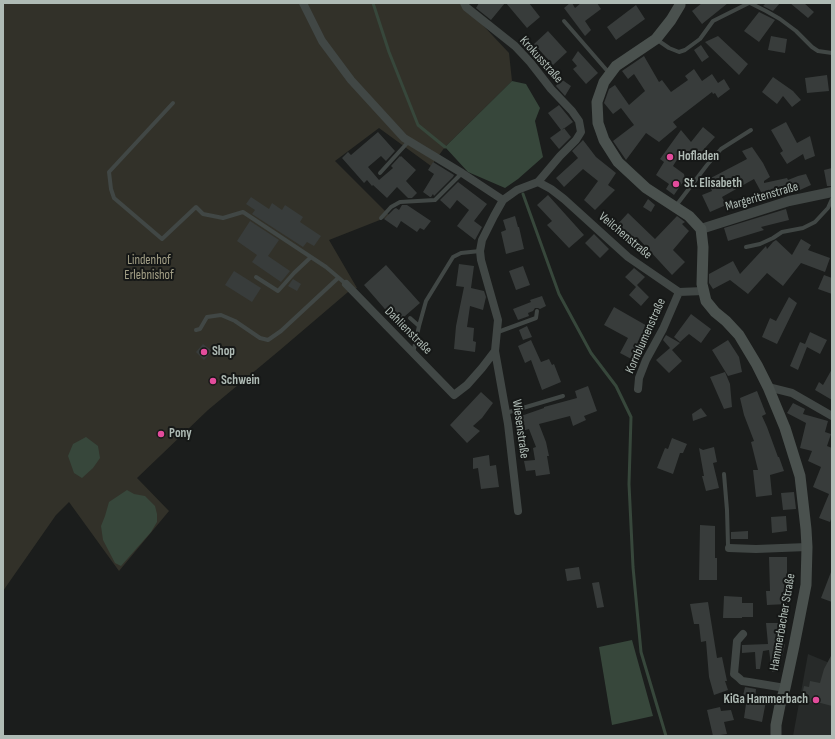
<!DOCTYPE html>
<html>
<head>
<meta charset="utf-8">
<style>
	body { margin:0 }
	#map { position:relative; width:835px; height:739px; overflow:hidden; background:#1b1d1c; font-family:"Sofia Sans Condensed",sans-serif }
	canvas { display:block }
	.frame { position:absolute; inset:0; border:4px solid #afbbb5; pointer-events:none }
</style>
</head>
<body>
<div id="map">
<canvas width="835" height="739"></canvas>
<div class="frame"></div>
</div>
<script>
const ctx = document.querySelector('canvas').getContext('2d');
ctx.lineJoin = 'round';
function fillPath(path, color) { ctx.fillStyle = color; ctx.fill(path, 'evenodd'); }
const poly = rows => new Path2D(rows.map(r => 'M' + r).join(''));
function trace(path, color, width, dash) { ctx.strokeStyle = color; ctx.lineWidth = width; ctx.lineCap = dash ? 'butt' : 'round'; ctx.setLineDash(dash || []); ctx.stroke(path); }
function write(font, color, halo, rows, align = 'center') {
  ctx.font = font + ' "Sofia Sans Condensed",sans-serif'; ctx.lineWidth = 4; ctx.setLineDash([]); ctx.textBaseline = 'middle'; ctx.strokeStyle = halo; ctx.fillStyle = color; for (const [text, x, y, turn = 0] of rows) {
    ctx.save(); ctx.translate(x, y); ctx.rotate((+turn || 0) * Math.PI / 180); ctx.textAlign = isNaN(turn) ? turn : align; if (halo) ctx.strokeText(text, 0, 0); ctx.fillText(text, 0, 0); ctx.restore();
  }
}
fillPath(poly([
	[808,654,832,664,832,736,793,736]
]), '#272a29');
fillPath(poly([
	[3,3,462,3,509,53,512,81,445,147,431,166,379,128,335,161,390,216,329,240,357,288,348,292,280,350,208,410,137,478,169,511,119,571,69,502,56,515,3,591]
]), '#323129');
fillPath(poly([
	[512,81,526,84,540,108,535,121,543,157,518,179,505,188,468,172,445,147],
	[86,437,98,446,100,458,93,468,82,478,74,473,68,456,73,444],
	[127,490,134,494,145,496,155,506,157,514,157,522,151,532,121,566,115,563,103,540,101,526,105,516,109,502],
	[632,640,653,716,612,725,599,647]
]), '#37473b');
trace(poly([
	[373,3,389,52,418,125,445,147],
	[523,194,559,294,591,353,616,386,631,417,629,484,633,567,641,652,666,736]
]), '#37473b', 3);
fillPath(poly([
	[479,3,505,3,491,20,476,8],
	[506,3,529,3,540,17,527,28],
	[570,3,572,3,575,8,581,3,597,3,601,9,585,21,591,30,585,36,564,8],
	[702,3,728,3,702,24,692,11],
	[766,3,780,3,773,11,763,6],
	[790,3,804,3,814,12,808,18],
	[636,5,645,19,616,40,607,27],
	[759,12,775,20,759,42,744,31],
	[548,31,567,52,553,65,534,44],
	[718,36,748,64,739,75,705,42],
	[771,36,787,39,785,53,768,50],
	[701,45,709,57,702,62,694,50],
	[578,51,598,73,586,84,573,69,577,66,572,60],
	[644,56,659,82,662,80,671,92,688,80,685,76,694,69,702,81,712,74,718,83,724,79,730,89,718,98,715,93,713,94,712,92,673,122,677,127,659,142,646,133,626,160,613,141,634,125,621,108,613,114,604,103,609,89,615,85,629,105,645,91,634,74,628,79,622,71],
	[827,75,829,91,807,93,805,78],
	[773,77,793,91,801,100,792,107,783,96,777,104,762,92],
	[561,79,571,86,565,96,556,86],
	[559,105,573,122,562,130,564,128,571,137,559,149,550,138,561,130,548,113],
	[786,122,797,143,810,136,815,156,805,160,803,154,787,164,780,153,783,151,771,130],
	[703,127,715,137,695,159,683,150,673,166,684,174,685,179,674,195,666,189,669,184,656,175,664,162,660,159,681,130,691,142],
	[378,132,395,151,386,161,381,156,368,167,379,180,393,168,391,166,400,156,400,157,401,156,416,170,406,181,417,193,412,198,408,198,397,187,387,198,373,185,372,186,367,180,364,183,342,158,348,152,351,155],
	[583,140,596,157,616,173,608,185,615,190,595,210,584,200,598,181,583,169,564,187,556,178,578,158,572,151],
	[752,147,763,163,770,177,764,181,764,183,787,178,788,180,798,176,806,174,811,185,791,194,786,195,784,189,769,197,770,199,766,201,754,179,722,197,726,205,710,212,702,195,712,191,707,180,747,159,742,151],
	[433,162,454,175,453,177,434,196,433,194,431,197,430,197,423,192,434,174,428,170],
	[832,168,832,186,827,186,824,170],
	[458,182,487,204,474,221,482,227,475,240,457,226,469,210,457,200,450,209,440,200],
	[548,195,584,235,569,248,547,225,552,221,537,205],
	[251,197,269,209,272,203,282,210,285,205,303,217,300,222,321,236,314,246,307,242,303,247,252,214,255,210,246,204],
	[648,199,655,205,651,212,643,207],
	[402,205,407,205,431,221,424,230,420,228,417,232,401,221,397,228,384,219,394,209,396,208,399,210],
	[786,209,789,220,761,227,764,230,728,241,724,228],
	[628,213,655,239,677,216,685,222,682,224,689,231,673,250,685,262,672,275,637,237,633,242,616,226],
	[515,216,518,227,519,227,524,249,506,254,501,232,506,230,503,220],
	[250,221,279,240,268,256,290,271,281,282,252,262,257,255,237,241],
	[594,234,609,249,600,258,585,243],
	[801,239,811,245,808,250,830,258,825,272,801,263,783,286,767,273,748,294,730,280,713,289,709,283,709,274,733,261,740,274,766,246,767,249,773,242,776,240,792,255],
	[459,264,474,266,471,288,484,291,486,297,483,310,470,306,467,327,474,328,473,341,476,342,475,352,454,349,456,326,464,287,456,286],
	[386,265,420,303,397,323,364,285],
	[523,266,530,285,516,290,509,271],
	[634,268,645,277,637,285,649,297,641,306,629,295,636,287,625,277],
	[234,271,261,288,252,302,225,285],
	[824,275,832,278,832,294,818,289],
	[293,279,301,284,297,291,288,286],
	[542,296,546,306,540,309,538,308,535,308,533,311,528,313,529,316,518,320,513,309,531,302,530,300],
	[789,297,797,303,777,344,762,337,770,318,776,321],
	[614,307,649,327,641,339,648,342,637,362,620,353,628,338,604,325],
	[691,314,711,329,701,343,689,334,680,342,674,337],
	[527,326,532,337,523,340,519,330],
	[810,332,827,340,820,354,807,347,798,370,790,366,800,342,805,344],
	[666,335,680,343,672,350,682,361,669,373,656,360,670,348,663,340],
	[531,340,541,362,549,359,552,365,554,364,561,382,542,390,531,360,525,363,518,346],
	[728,340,739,357,742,372,728,376,712,350],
	[203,344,212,351,204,360,196,352],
	[832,369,832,400,815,390,819,382,823,385],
	[725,372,730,384,732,407,724,409,710,377],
	[588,386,597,411,584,416,586,420,573,426,570,416,539,424,546,442,549,456,547,456,550,474,536,476,535,470,526,471,524,461,535,460,533,448,536,447,529,429,525,430,521,416,544,408,544,407,577,398,575,391],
	[757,391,766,414,762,416,767,427,778,457,779,457,784,471,770,475,772,495,756,497,753,470,758,470,751,442,754,441,744,415,740,398],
	[481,392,493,403,482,418,473,426,480,431,467,443,450,425],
	[793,403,805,409,803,414,828,421,825,432,831,434,827,446,832,448,832,516,830,522,819,518,829,494,813,487,821,467,808,461,812,451,800,448,806,423,787,413],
	[701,408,707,416,693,421,692,414],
	[672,438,687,444,683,453,680,453,673,474,657,468,665,448,668,449],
	[714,447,717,462,713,463,719,488,706,491,702,476,704,476,699,448,703,450],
	[489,455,490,466,496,465,499,487,481,489,478,468,473,469,473,458],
	[794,492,796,509,783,510,781,493],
	[786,516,787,531,772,533,771,517],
	[700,525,715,526,715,558,717,558,717,580,699,580],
	[748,531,748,539,731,539,731,532],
	[769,557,787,557,787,582,792,582,792,591,786,591,787,604,767,605,766,591,770,591],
	[579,567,581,579,567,581,565,569],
	[831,572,832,572,832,602,821,598],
	[599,582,604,607,597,608,592,583],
	[724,596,742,597,742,603,753,603,753,617,742,617,742,618,723,618],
	[708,602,717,658,722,657,727,681,725,681,728,690,714,695,709,677,706,641,701,642,699,624,694,624,690,604],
	[766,623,782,623,782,644,785,644,779,671,772,672,769,650,763,651,760,669,756,669,755,652,742,653,742,645,768,644],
	[832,654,832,706,817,702,817,704,801,700,804,686,809,687,810,681,820,683,824,669],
	[745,687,756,689,755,698,752,698,766,701,762,722,744,718,747,697,743,696],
	[720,707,721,711,731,710,734,720,724,722,727,734,713,736,707,710]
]), '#383c3b');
trace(poly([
	[750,3,766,11,780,19,796,31,812,47,818,51,832,53],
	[564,21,610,74],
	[656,39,669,48,679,52,685,50,700,39,713,21,749,3],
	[173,103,109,172,111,189,114,198,162,239,196,207,203,214,223,218,243,212,326,267,339,278],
	[380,173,409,141],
	[675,207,707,165,721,149,751,130],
	[381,218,391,207,400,202,435,200,462,173],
	[746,247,760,244,773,238,782,232,803,228,815,222,828,208,832,199],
	[256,277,278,291,294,273,311,257],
	[410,318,419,326,426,301,453,257,461,253,480,251],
	[196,330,200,329,207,317,221,315,235,321,260,338,268,340,281,331,337,279,339,278,346,284],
	[498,332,536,318,537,311],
	[413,353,419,326],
	[506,413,563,396],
	[724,474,727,510,728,545,729,548]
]), '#414745', 4);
trace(poly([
	[303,3,322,41,351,80,404,138,462,173,503,200],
	[538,182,551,189,564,199,628,257,679,292,703,291],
	[346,284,454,395,467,385,482,368,495,351,498,320,481,260,480,251,482,240,494,216,503,200,517,190,538,182,560,156,576,140,581,132,579,121,572,111,551,89,530,62,515,46,466,7,464,3],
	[495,351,508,424,518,511],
	[768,387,792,393,832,416],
	[638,389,639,378,646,360,663,329,679,292],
	[729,548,756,549,807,547],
	[743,634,737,641,734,674,739,678,742,681,749,682,785,688]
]), '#414745', 8);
trace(poly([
	[701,229,789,201,832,192]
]), '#414745', 10);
trace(poly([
	[680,3,680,5,671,20,656,39,616,66,604,82,597,102,598,123,604,140,618,162,646,188,689,216,701,229,703,247,702,284,706,301,715,312,726,321,739,335,757,365,768,387,785,428,800,476,806,529,807,547,806,585,794,646,785,688,780,705,776,725,776,736]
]), '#4a514e', 11);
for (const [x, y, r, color] of [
	[670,157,4,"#e34c9c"],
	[676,184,4,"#e34c9c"],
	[204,352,4,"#e34c9c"],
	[213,381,4,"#e34c9c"],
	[161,434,4,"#e34c9c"],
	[816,700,4,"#e34c9c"]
]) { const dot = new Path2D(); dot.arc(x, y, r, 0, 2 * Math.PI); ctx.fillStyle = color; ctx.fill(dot); trace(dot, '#161817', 1.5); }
write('13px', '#afbbb5', '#161817', [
	["Krokusstraße",541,60,48],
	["Margeritenstraße",762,197,-16],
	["Veilchenstraße",625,236,40],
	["Dahlienstraße",408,331,45],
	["Kornblumenstraße",646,336,-66],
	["Wiesenstraße",520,429,82],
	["Hammerbacher Straße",783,622,-80]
]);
write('bold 13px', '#afbbb5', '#161817', [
	["Hofladen",678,157],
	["St. Elisabeth",684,184],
	["Shop",212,352],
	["Schwein",221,381],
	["Pony",169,434],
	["KiGa Hammerbach",808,700,"right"]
], 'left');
write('13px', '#a4a087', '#161817', [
	["Lindenhof",149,261],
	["Erlebnishof",149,276]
]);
</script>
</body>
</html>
